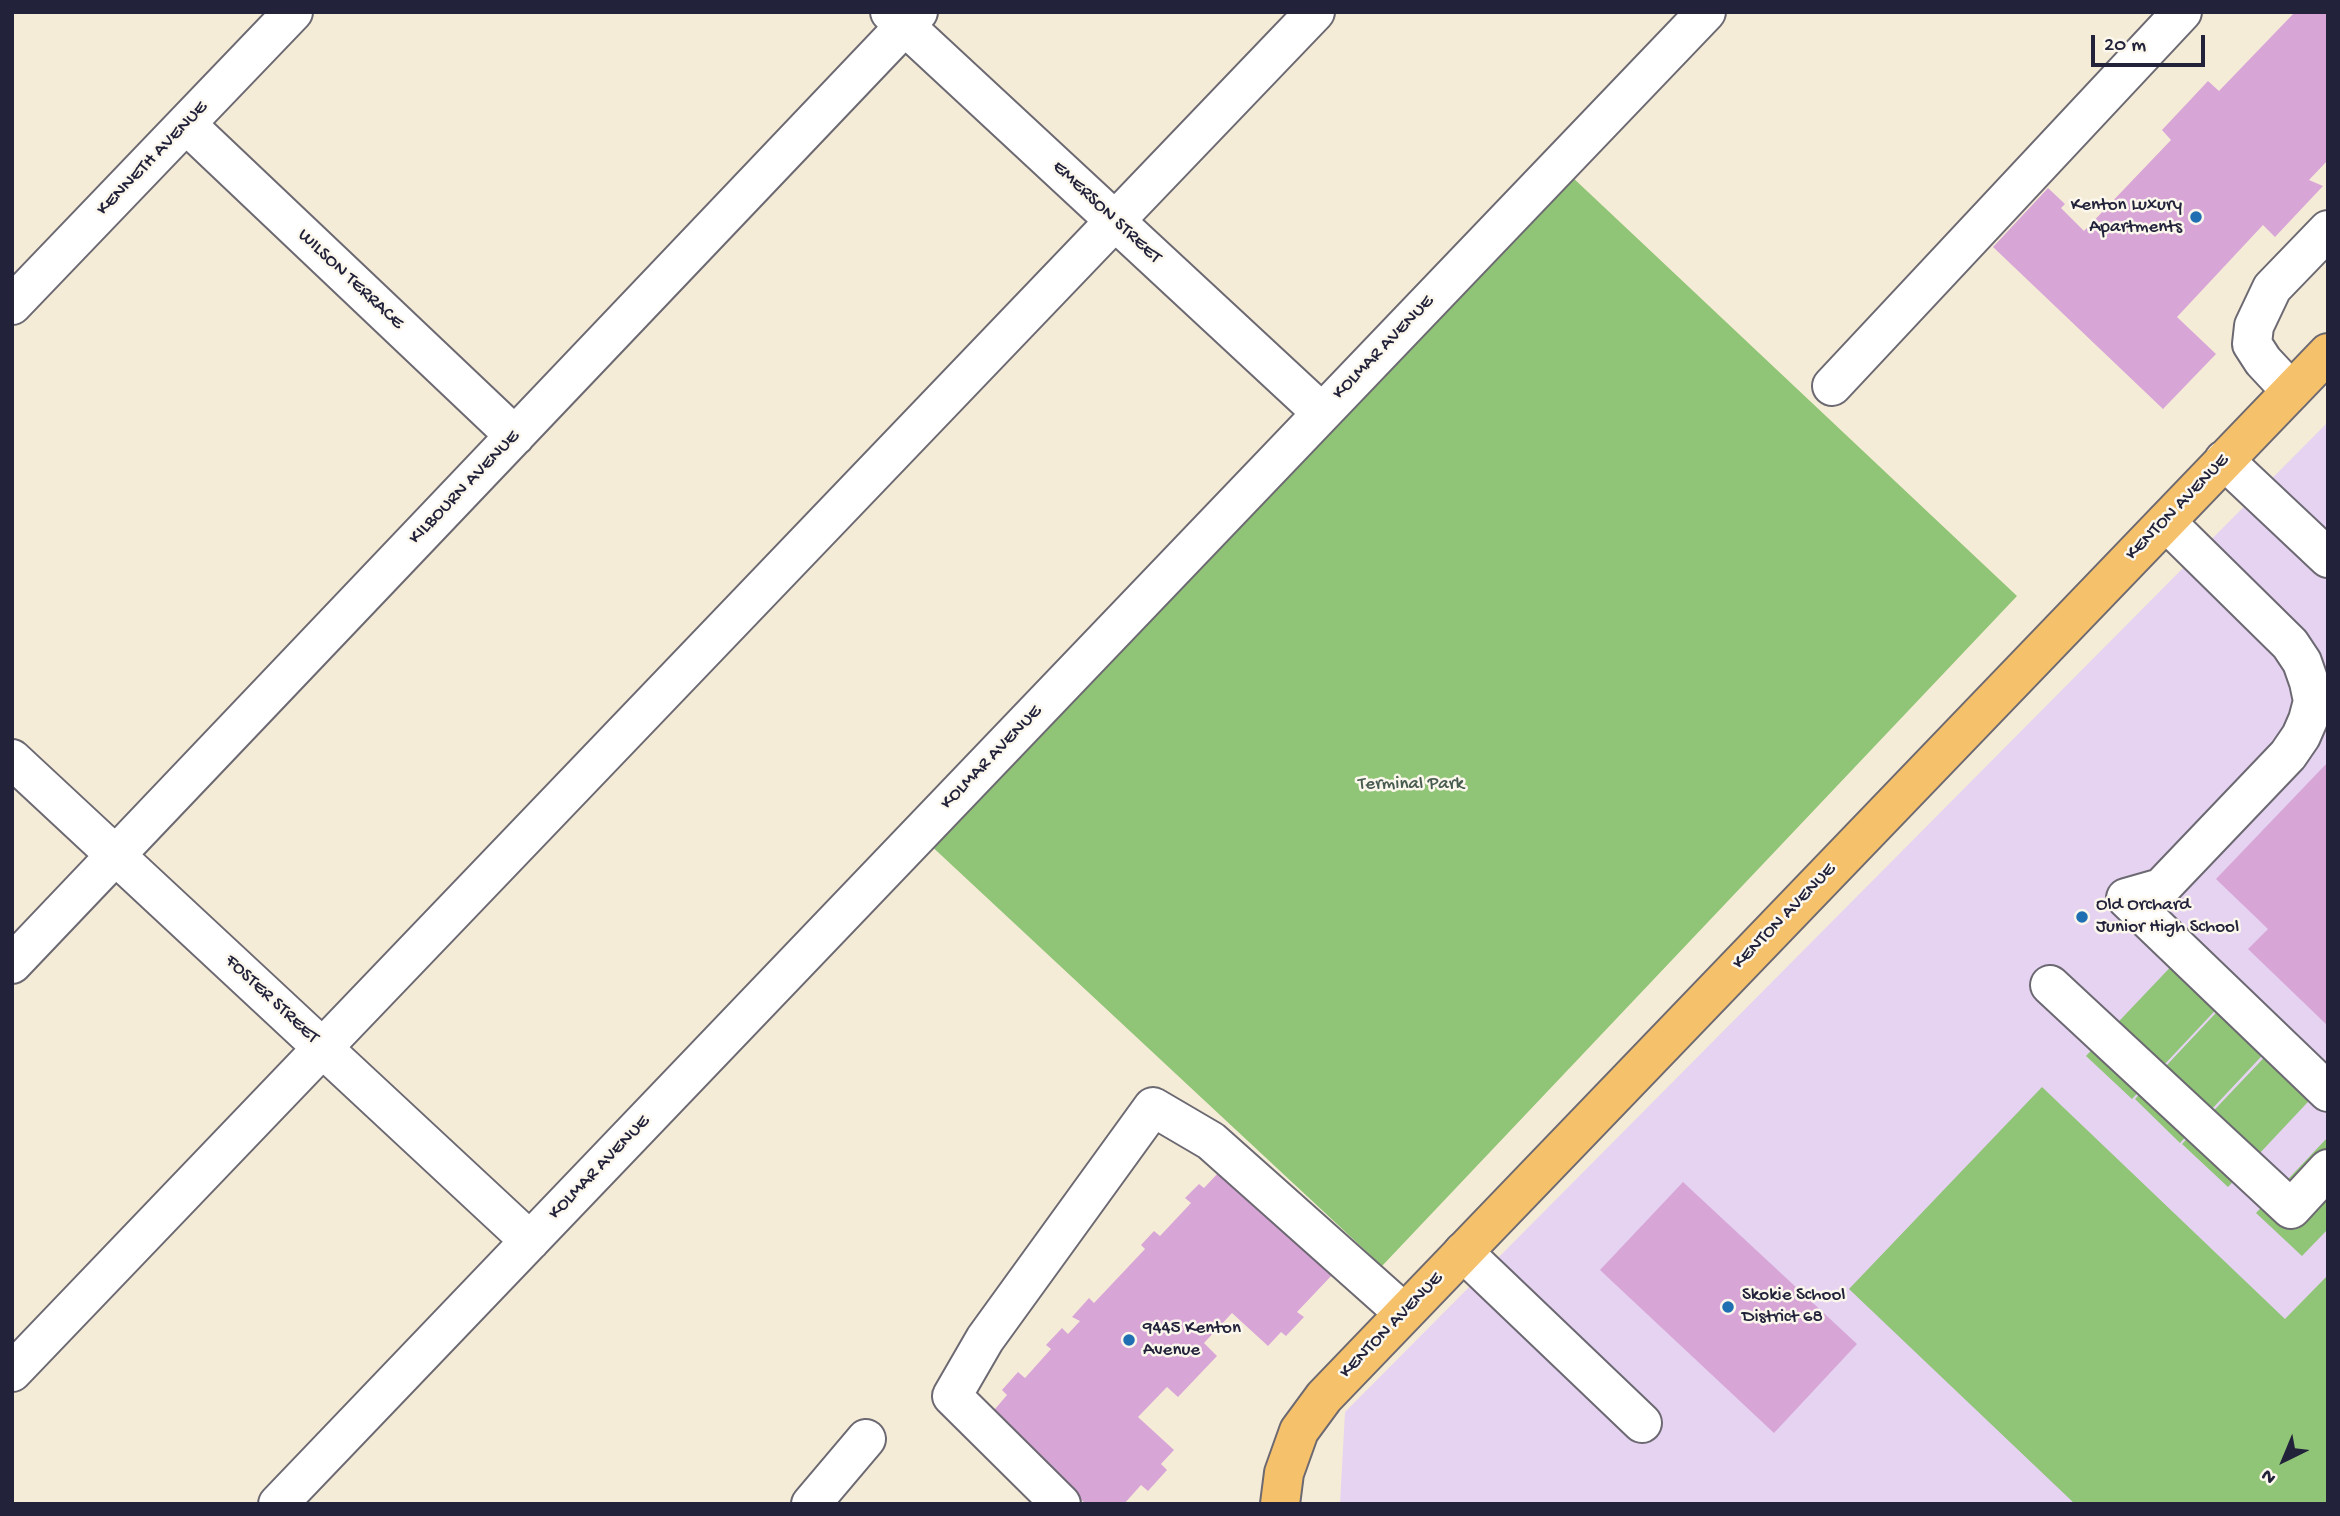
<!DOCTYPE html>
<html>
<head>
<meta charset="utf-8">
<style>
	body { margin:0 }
	#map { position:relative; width:2340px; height:1516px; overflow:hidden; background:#f5ecd7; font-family:"Gochi Hand",sans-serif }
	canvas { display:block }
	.frame { position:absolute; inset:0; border:14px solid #22223b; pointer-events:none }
	.north { position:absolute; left:2249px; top:1425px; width:70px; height:70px; -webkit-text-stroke:5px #fbf7ec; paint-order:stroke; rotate:223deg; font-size:19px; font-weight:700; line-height:28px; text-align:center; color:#22223b }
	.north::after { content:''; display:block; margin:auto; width:24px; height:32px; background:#22223b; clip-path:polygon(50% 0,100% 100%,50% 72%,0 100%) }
	.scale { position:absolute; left:2091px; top:35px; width:114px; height:32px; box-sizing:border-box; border:4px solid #22223b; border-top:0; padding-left:9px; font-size:21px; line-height:24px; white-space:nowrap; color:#22223b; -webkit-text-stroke:5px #fbf7ec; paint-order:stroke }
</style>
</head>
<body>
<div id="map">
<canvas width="2340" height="1516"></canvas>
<div class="frame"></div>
<div class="north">N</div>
<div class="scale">20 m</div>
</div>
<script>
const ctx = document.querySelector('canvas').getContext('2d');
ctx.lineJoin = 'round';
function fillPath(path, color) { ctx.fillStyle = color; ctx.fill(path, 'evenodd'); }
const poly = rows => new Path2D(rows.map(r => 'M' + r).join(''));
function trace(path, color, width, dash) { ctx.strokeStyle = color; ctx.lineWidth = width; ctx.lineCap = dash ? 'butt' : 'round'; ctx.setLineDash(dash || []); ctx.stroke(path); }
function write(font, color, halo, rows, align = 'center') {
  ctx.font = font + ' "Gochi Hand",sans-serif'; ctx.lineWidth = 5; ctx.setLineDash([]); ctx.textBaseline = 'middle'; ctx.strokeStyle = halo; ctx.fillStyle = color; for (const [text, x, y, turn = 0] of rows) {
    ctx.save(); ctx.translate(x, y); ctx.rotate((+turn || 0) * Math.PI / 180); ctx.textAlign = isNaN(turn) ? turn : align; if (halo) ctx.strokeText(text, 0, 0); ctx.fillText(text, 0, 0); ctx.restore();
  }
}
fillPath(poly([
	[2328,422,2328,1504,1340,1504,1345,1412]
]), '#e5d3f1');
fillPath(poly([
	[1570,175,2017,596,1382,1266,926,841],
	[2180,957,2225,1000,2132,1099,2086,1056],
	[2228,1000,2273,1044,2180,1143,2135,1099],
	[2276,1045,2321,1088,2228,1187,2182,1144],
	[2042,1087,2285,1319,2328,1275,2328,1504,2075,1504,1849,1289],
	[2328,1137,2328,1229,2302,1256,2256,1213]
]), '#90c476');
fillPath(poly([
	[2295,12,2328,12,2328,160,2309,180,2323,186,2275,237,2263,225,2177,317,2216,354,2163,409,1993,247,2048,188,2065,204,2061,208,2084,231,2171,140,2162,130,2208,81,2219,91],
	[2328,762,2328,1026,2248,949,2268,929,2216,879],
	[1221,1170,1333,1274,1297,1312,1304,1317,1286,1336,1281,1332,1268,1346,1232,1313,1204,1343,1217,1356,1178,1397,1167,1387,1138,1417,1174,1450,1161,1464,1167,1470,1148,1491,1141,1485,1124,1504,1086,1504,989,1416,1007,1395,1002,1390,1018,1372,1025,1378,1051,1349,1046,1345,1062,1328,1068,1334,1080,1321,1072,1317,1089,1298,1094,1303,1145,1249,1141,1245,1154,1231,1160,1236,1191,1203,1185,1198,1199,1184,1204,1188],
	[1683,1182,1857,1344,1774,1433,1600,1270]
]), '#d8a5d7');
const minor = poly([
	[890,12,1322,413],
	[186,124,515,436],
	[12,305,293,12],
	[1832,386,2182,12],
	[2291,391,2263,361,2252,344,2254,326,2272,288,2328,230],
	[2224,460,2328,558],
	[2166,522,2290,644,2302,662,2309,682,2313,701,2308,720,2301,736,2288,755,2161,888,2126,898,2328,1092],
	[12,759,530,1241],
	[12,964,918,12],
	[2050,985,2291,1209,2328,1169],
	[1463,1252,1642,1423],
	[12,1372,1315,12],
	[278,1504,1706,12],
	[811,1504,866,1439],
	[1061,1504,952,1396,985,1339,1153,1107,1211,1141,1404,1313]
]);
const major = poly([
	[1280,1504,1284,1473,1299,1431,1324,1397,2328,353]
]);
trace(minor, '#6c6972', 42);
trace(major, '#6c6972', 42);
trace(minor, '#fff', 38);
trace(major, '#f5c16b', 38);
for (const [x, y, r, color] of [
	[2196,217,7,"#1f6fb2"],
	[2082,917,7,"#1f6fb2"],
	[1728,1307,7,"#1f6fb2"],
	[1129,1340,7,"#1f6fb2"]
]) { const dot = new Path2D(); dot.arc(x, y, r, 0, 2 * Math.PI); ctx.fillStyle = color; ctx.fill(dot); trace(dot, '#fbf7ec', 2.5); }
write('19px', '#22223b', '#fbf7ec', [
	["KENNETH AVENUE",153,159,-46],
	["EMERSON STREET",1106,213,43],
	["WILSON TERRACE",350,280,43],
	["KOLMAR AVENUE",1384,348,-46],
	["KILBOURN AVENUE",465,488,-46],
	["KENTON AVENUE",2178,508,-46],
	["KOLMAR AVENUE",992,758,-46],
	["KENTON AVENUE",1785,917,-46],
	["FOSTER STREET",271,1000,43],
	["KOLMAR AVENUE",600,1168,-46],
	["KENTON AVENUE",1392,1326,-46]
]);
write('19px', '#22223b', '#fbf7ec', [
	["Kenton Luxury",2182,206,"right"],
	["Apartments",2182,228,"right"],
	["Old Orchard",2096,906],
	["Junior High School",2096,928],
	["Skokie School",1742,1296],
	["District 68",1742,1318],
	["9445 Kenton",1143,1329],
	["Avenue",1143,1351]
], 'left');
write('19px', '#485b50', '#fbf7ec', [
	["Terminal Park",1411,785]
]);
</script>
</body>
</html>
